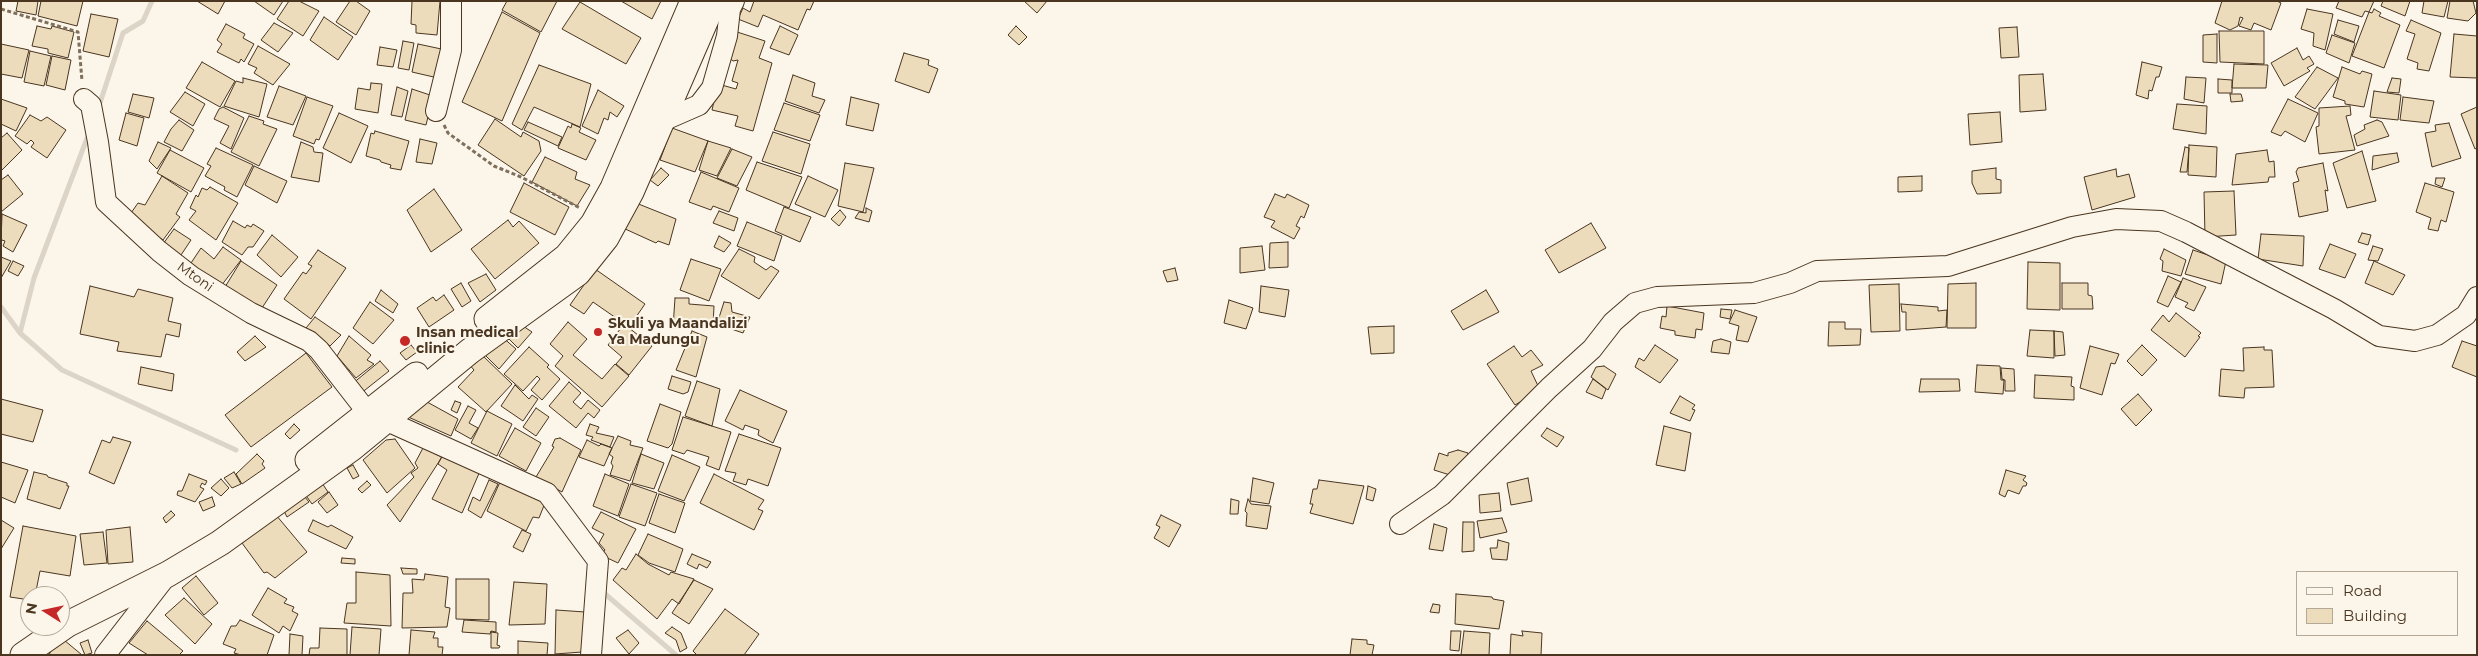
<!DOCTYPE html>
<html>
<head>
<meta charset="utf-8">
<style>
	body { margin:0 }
	#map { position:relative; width:2478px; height:656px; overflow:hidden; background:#fbf6e9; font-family:Montserrat,sans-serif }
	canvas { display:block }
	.frame { position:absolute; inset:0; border:2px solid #4a3520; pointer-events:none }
	.legend { position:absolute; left:2296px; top:571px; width:162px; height:65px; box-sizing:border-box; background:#fbf6e9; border:1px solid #b4a999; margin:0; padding:6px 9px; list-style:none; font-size:15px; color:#4a3520 }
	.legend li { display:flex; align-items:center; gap:10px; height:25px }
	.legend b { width:25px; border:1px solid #b4a999 }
	.north { position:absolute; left:20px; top:586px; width:50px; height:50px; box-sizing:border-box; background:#fbf6e9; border:1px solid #b4a999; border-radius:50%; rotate:280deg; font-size:14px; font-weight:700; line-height:20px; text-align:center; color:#4a3520 }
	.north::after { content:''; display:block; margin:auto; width:18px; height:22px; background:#c62828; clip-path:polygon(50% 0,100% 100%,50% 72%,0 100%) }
</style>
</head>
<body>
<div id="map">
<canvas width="2478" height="656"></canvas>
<div class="frame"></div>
<ul class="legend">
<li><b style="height:6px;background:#fbf6e9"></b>Road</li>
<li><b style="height:14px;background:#ecdcbc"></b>Building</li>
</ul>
<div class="north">N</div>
</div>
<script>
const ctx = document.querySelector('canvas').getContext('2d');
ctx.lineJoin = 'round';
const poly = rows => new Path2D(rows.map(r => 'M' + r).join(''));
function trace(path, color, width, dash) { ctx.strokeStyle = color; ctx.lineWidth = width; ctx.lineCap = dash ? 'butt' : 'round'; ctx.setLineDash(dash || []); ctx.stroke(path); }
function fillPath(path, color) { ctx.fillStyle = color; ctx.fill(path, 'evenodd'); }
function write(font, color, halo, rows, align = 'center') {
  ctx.font = font + ' Montserrat,sans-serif'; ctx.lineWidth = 4; ctx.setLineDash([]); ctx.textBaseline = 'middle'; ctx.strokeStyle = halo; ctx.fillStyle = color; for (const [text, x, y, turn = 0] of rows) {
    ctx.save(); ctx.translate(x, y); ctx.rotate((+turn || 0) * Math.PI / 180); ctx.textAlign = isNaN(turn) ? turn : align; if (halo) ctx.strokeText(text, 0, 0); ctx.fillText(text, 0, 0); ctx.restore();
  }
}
trace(poly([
	[98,109,123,33,143,21,152,1],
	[89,133,34,278,20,333,62,370,236,450],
	[1,307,20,333],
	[604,593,676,655]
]), '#dcd4c6', 5);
const building = poly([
	[18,1,38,1,36,15,16,11,18,1],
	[41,1,83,1,77,26,38,16,41,1],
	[197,1,225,1,218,14,197,1],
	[254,1,283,1,274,15,254,1],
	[289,1,299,1,319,11,303,36,277,19,289,1],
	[350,1,356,1,370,11,356,35,336,22,350,1],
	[409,1,440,1,437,35,416,33,416,25,411,24,412,1,409,1],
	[507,1,557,1,541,32,502,10,507,1],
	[621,1,661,1,652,19,621,1],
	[754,1,814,1,810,10,807,9,798,30,763,15,758,27,738,19,743,8,750,12,754,1],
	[1024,1,1047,1,1037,13,1024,1],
	[2222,1,2277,1,2281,3,2271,30,2254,23,2251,30,2239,26,2243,18,2240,17,2238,26,2230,30,2215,23,2222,1],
	[2339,1,2374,1,2369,12,2365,11,2362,17,2336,8,2339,1],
	[2383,1,2410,1,2405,16,2381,6,2383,1],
	[2424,1,2448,1,2444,17,2422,13,2424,1],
	[2450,1,2473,1,2476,13,2468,21,2447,18,2450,1],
	[580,2,641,38,626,64,562,29,580,2],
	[2307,9,2333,14,2325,50,2313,46,2314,33,2301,29,2307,9],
	[2374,9,2381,13,2379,16,2400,25,2384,68,2352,56,2369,12,2372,13,2374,9],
	[502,12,540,33,502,121,462,102,502,12],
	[91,14,118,19,109,57,83,51,91,14],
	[324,17,353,37,338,60,310,40,324,17],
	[2338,20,2359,26,2354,42,2334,34,2338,20],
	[2411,20,2441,33,2429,71,2417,69,2418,63,2407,59,2415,34,2406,31,2411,20],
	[274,23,293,33,278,52,261,40,274,23],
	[226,24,245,34,243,38,254,44,244,62,241,59,239,63,217,52,222,44,217,40,226,24],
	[37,26,51,29,52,26,74,32,68,58,48,53,48,49,32,46,37,26],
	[780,26,798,35,789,55,770,48,780,26],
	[1016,26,1027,37,1019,45,1008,35,1016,26],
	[2017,27,2019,57,2001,58,1999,28,2017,27],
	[734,31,765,41,759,58,772,63,753,131,735,126,738,116,712,110,718,84,736,89,738,83,732,81,738,60,733,61,727,56,734,31],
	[2219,31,2264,31,2264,64,2220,62,2219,31],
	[2217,34,2217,63,2203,62,2203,35,2217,34],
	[2454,34,2477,36,2477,78,2450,77,2454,34],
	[2332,35,2355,43,2349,63,2326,53,2332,35],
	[403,41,414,43,409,70,398,68,403,41],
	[1,44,29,50,22,78,1,74,1,44],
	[418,44,446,50,438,78,412,72,418,44],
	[258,46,290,64,273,85,254,73,257,68,248,64,258,46],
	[380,47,397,50,393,67,377,65,380,47],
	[2297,48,2303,60,2309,56,2314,64,2307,68,2310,71,2284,86,2271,63,2297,48],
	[30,51,51,56,44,86,24,82,30,51],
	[904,53,929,60,928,65,938,69,929,93,895,81,904,53],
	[52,56,71,60,65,90,46,85,52,56],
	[202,62,235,81,220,107,186,88,202,62],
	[2142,62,2162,67,2159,77,2156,77,2152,91,2149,90,2148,99,2136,95,2142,62],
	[2234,64,2268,65,2266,88,2232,88,2234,64],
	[539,65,591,84,580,127,534,107,522,130,512,124,539,65],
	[2317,67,2338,78,2315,109,2295,97,2317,67],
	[2342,67,2360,74,2362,71,2372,74,2364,107,2345,104,2345,101,2333,97,2342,67],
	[2043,74,2046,110,2020,112,2019,75,2043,74],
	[793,75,815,83,812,96,825,100,819,113,785,101,793,75],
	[2186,77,2206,78,2204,103,2184,99,2186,77],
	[243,78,267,84,259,117,224,106,236,81,243,83,243,78],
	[2392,78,2401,79,2399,93,2387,92,2392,78],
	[2218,79,2232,80,2232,93,2218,93,2218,79],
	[371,83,382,84,378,113,355,109,358,88,370,90,371,83],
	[279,86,306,96,293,125,267,117,279,86],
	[397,87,408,91,402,117,391,115,397,87],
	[412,89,433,96,426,125,405,120,412,89],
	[598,90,624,106,617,117,610,112,608,120,604,118,598,134,582,126,598,90],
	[2374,91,2401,95,2398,120,2370,117,2374,91],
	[185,92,205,104,193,126,170,112,185,92],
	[133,94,154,98,149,118,128,112,133,94],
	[2230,94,2241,94,2243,101,2231,102,2230,94],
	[307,97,333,106,319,140,316,139,314,144,293,136,307,97],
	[851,97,879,104,873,131,846,125,851,97],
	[2403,97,2434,101,2429,123,2400,120,2403,97],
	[1,99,27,108,16,131,1,124,1,99],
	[2288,99,2318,113,2305,142,2285,131,2281,136,2271,132,2288,99],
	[784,103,820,115,810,141,774,130,784,103],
	[2177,104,2207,106,2206,134,2173,129,2177,104],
	[2350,106,2351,115,2346,116,2355,150,2319,154,2316,127,2319,126,2319,108,2350,106],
	[223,107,244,118,231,149,220,143,229,126,214,119,219,109,223,107],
	[2477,107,2477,148,2475,149,2461,114,2477,107],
	[2000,112,2002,142,1970,145,1968,114,2000,112],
	[126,113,144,118,137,146,119,140,126,113],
	[339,113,368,126,351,163,323,148,339,113],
	[30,115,41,121,47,117,66,130,47,158,31,147,34,143,31,140,27,144,15,136,30,115],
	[249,116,264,121,263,124,277,129,259,166,231,152,249,116],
	[495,119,521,137,523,132,539,141,541,151,524,176,478,145,495,119],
	[179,120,194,130,182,151,164,142,171,129,179,120],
	[2377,120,2382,122,2389,136,2357,146,2354,135,2365,129,2364,125,2377,120],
	[528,122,562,137,558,146,524,130,528,122],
	[2449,123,2461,158,2432,167,2425,133,2436,131,2435,125,2449,123],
	[572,124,581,128,579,132,596,140,586,160,558,148,568,126,571,128,572,124],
	[672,128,708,141,695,172,660,160,672,128],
	[375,131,409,141,401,170,390,168,391,165,381,162,380,160,366,156,371,133,374,134,375,131],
	[773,132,810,144,801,174,762,161,773,132],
	[7,133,22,150,1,171,1,138,7,133],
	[420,139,437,143,432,164,416,162,420,139],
	[708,141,731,148,717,176,699,170,708,141],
	[158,142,171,148,157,169,149,161,158,142],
	[301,142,313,147,314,152,323,153,319,182,291,177,301,142],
	[2189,145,2217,147,2216,177,2188,175,2189,145],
	[2185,147,2189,148,2187,172,2180,172,2185,147],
	[216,148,253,165,237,197,224,190,225,187,205,176,211,166,207,164,216,148],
	[732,149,752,157,737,186,717,178,732,149],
	[170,150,204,168,191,192,157,173,170,150],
	[2267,150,2269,162,2274,161,2275,177,2269,177,2268,182,2232,185,2236,154,2267,150],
	[2362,151,2376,201,2347,208,2333,163,2362,151],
	[2397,153,2399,162,2372,170,2373,156,2397,153],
	[545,157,577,172,575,179,590,185,577,206,532,182,545,157],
	[757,162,802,177,789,208,746,190,757,162],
	[845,163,874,168,863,212,838,206,845,163],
	[2323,163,2328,191,2325,190,2328,211,2299,217,2293,183,2299,181,2296,172,2298,168,2323,163],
	[254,166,287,181,277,203,245,185,254,166],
	[661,168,669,175,658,186,650,180,661,168],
	[1996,168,1996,179,2001,180,2001,193,1977,194,1972,183,1972,171,1996,168],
	[2116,169,2117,177,2129,174,2135,197,2092,210,2084,177,2116,169],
	[701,172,739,188,729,212,713,206,711,210,689,202,701,172],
	[8,175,23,194,1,212,1,180,8,175],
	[162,176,188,193,176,214,180,217,163,240,131,218,131,213,138,203,145,205,162,176],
	[808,176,838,190,825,217,795,204,808,176],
	[1922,176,1922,191,1898,192,1898,177,1922,176],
	[2436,178,2445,178,2442,187,2435,184,2436,178],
	[524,183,569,207,555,235,510,212,524,183],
	[2425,183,2454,192,2446,222,2441,220,2438,231,2428,229,2431,218,2416,212,2425,183],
	[210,187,238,203,216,240,189,220,196,211,190,208,196,195,198,197,202,188,207,190,210,187],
	[434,189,462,230,431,252,407,210,434,189],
	[2234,191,2236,235,2205,237,2204,192,2234,191],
	[1275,194,1285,198,1287,194,1309,205,1304,218,1301,216,1296,226,1300,228,1294,239,1271,227,1275,221,1264,217,1275,194],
	[636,203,676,219,669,245,658,241,656,243,623,228,636,203],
	[784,207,811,217,800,242,775,231,784,207],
	[866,208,872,211,869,222,855,218,859,212,866,213,866,208],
	[840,210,846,217,839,226,831,219,840,210],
	[719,211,738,218,734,231,713,223,719,211],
	[2,214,27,225,13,252,3,246,5,241,2,240,1,243,2,214],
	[508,220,513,227,519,221,539,243,495,279,471,249,508,220],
	[233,221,245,228,247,225,251,227,253,224,264,231,253,247,248,247,242,255,222,242,233,221],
	[747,222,782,236,774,261,737,246,747,222],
	[1591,223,1606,248,1559,273,1545,250,1591,223],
	[174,229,191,240,181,255,163,244,174,229],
	[2362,233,2371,235,2368,245,2358,242,2362,233],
	[2261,234,2304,236,2303,266,2258,259,2261,234],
	[272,235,298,257,281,277,257,255,272,235],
	[719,236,731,243,724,252,714,247,719,236],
	[1288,242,1288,267,1269,268,1270,243,1288,242],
	[2330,244,2356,254,2345,278,2319,269,2330,244],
	[1262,246,1265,270,1240,273,1240,248,1262,246],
	[2373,246,2383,249,2378,261,2368,260,2373,246],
	[223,247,241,260,221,286,189,266,201,248,214,259,223,247],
	[739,249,755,257,754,262,766,270,771,266,779,271,759,299,721,276,739,249],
	[2164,249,2186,260,2181,276,2162,271,2163,261,2160,259,2164,249],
	[318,250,346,268,311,319,284,299,303,272,306,274,312,266,308,264,318,250],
	[2193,250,2226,261,2221,284,2185,274,2193,250],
	[1,257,11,261,1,278,1,257],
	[691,259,721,269,709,301,680,290,691,259],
	[13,261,24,266,18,276,8,271,13,261],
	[241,261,277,285,260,311,225,287,241,261],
	[2374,261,2405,275,2393,295,2365,283,2374,261],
	[2028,262,2060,263,2060,310,2027,309,2028,262],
	[1175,268,1178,280,1167,282,1163,271,1175,268],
	[595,269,645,304,629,327,593,302,584,314,570,305,595,269],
	[486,274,496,290,480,302,468,283,486,274],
	[2168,276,2181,282,2168,307,2157,302,2168,276],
	[2183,278,2206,287,2194,311,2185,307,2188,303,2175,297,2183,278],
	[461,283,471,301,462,307,451,289,461,283],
	[1976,283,1976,328,1947,328,1948,284,1976,283],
	[2062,283,2088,283,2088,295,2092,296,2093,309,2062,309,2062,283],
	[1899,284,1900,331,1871,332,1869,285,1899,284],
	[90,286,134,297,138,289,173,298,168,321,181,324,179,337,166,334,161,357,117,351,119,342,80,334,90,286],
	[1261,286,1289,290,1285,317,1259,312,1261,286],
	[381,290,398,304,393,313,375,301,381,290],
	[1486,290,1499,312,1463,330,1451,311,1486,290],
	[444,295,454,310,429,327,417,308,433,297,436,301,444,295],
	[675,298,689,298,689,304,714,306,713,326,673,328,675,298],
	[1229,300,1253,308,1246,329,1224,323,1229,300],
	[370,302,394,320,373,344,353,328,370,302],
	[724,302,731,303,732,312,750,317,743,333,717,324,724,302],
	[1901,304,1938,307,1938,311,1947,310,1946,327,1906,330,1906,312,1902,312,1901,304],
	[1667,306,1704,313,1702,330,1696,329,1695,338,1675,335,1675,331,1660,328,1662,316,1666,317,1667,306],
	[1721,309,1732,310,1730,319,1720,317,1721,309],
	[1735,310,1757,317,1748,342,1736,340,1739,326,1729,323,1735,310],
	[2176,313,2201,333,2198,336,2200,337,2185,357,2151,330,2163,315,2169,322,2176,313],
	[315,317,341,335,330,346,306,328,315,317],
	[568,322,587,339,573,355,602,379,615,364,629,376,602,407,555,366,563,356,550,344,568,322],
	[1829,322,1845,322,1845,329,1861,329,1860,345,1828,346,1829,322],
	[624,324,652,346,629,375,616,364,622,357,608,345,624,324],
	[523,326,532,332,518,348,509,339,523,326],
	[1394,326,1394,353,1371,354,1368,327,1394,326],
	[2030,330,2054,331,2054,358,2027,356,2030,330],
	[692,331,707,337,696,377,676,370,692,331],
	[2054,331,2063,332,2065,355,2055,356,2054,331],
	[255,336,266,347,245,361,237,352,255,336],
	[349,336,371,355,367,360,374,364,356,378,337,356,349,336],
	[501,336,516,349,499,369,483,353,501,336],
	[1721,339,1731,342,1729,354,1711,352,1713,341,1721,339],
	[2462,341,2477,346,2477,377,2452,367,2462,341],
	[411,345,417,352,406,360,400,353,411,345],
	[1655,345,1678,360,1660,383,1635,367,1639,358,1644,361,1655,345],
	[2142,345,2157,360,2142,376,2127,361,2142,345],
	[1514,346,1522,357,1531,350,1543,365,1531,371,1540,390,1515,405,1487,364,1514,346],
	[2090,346,2119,354,2115,364,2111,363,2102,395,2080,388,2090,346],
	[529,347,549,365,547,367,560,379,542,400,531,390,540,379,537,376,523,391,504,374,529,347],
	[2264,347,2264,350,2272,350,2274,387,2245,388,2244,398,2219,396,2221,369,2244,371,2243,348,2264,347],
	[306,353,332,387,251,447,225,415,306,353],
	[480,353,512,384,486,412,458,387,474,370,468,363,480,353],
	[380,361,389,371,360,394,352,384,380,361],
	[1977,365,2000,366,2001,380,2004,380,2003,394,1975,392,1977,365],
	[1604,366,1616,374,1608,390,1591,377,1596,367,1604,366],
	[141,367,174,374,172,391,138,384,141,367],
	[2001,368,2014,369,2015,391,2005,391,2005,380,2002,379,2001,368],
	[2035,375,2072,377,2071,386,2074,387,2074,400,2034,398,2035,375],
	[672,376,691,382,688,392,683,394,668,389,672,376],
	[1593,379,1606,389,1602,399,1586,392,1593,379],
	[1921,379,1959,379,1960,391,1919,392,1921,379],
	[697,381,720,389,712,426,685,416,697,381],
	[569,382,581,393,573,402,581,409,588,400,600,410,594,418,588,413,576,428,549,406,569,382],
	[515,385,529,399,532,395,538,399,523,421,501,406,515,385],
	[740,390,787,411,773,443,758,435,759,430,745,425,743,430,725,421,740,390],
	[2138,394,2152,410,2136,426,2121,409,2138,394],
	[1680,396,1695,405,1692,409,1695,410,1690,421,1670,413,1680,396],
	[418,397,458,419,451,436,406,416,418,397],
	[1,399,43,410,33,442,1,434,1,399],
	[455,401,461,403,457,413,451,410,455,401],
	[660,404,681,412,672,444,668,448,647,441,660,404],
	[468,406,476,410,469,423,478,428,471,439,455,430,468,406],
	[536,408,549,417,536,436,523,427,536,408],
	[487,411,512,424,497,456,471,443,487,411],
	[683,417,731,432,719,470,706,465,709,457,687,450,684,454,672,450,683,417],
	[294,424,300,430,290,439,285,434,294,424],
	[590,424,599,427,596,433,614,437,610,447,591,440,593,437,586,435,590,424],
	[1664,426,1691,433,1685,471,1656,465,1664,426],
	[515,428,541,443,526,471,499,456,515,428],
	[1547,428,1564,437,1557,447,1541,436,1547,428],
	[739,434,781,448,768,486,748,479,746,485,733,481,736,473,725,471,739,434],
	[618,436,631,441,630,445,643,448,630,481,610,475,613,466,611,463,613,457,609,454,618,436],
	[113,437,131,442,114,484,89,473,102,440,110,443,113,437],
	[560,438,581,450,562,492,536,477,554,447,552,446,555,439,560,438],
	[395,439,415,468,387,493,363,460,386,440,395,439],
	[587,440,599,446,601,444,612,448,604,466,579,457,587,440],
	[423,448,442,457,400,522,387,505,414,477,411,473,418,468,415,463,423,448],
	[1458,450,1468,453,1461,476,1450,475,1434,470,1439,453,1448,456,1448,453,1458,450],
	[257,454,264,461,262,464,265,468,242,484,236,474,257,454],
	[443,454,480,471,462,513,432,499,447,470,438,464,443,454],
	[641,454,664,463,654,489,632,483,641,454],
	[672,455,700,467,684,501,658,491,672,455],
	[1,462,28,470,15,503,1,497,1,462],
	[353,465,359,476,353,479,347,468,353,465],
	[2006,470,2026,476,2023,480,2027,483,2026,486,2023,486,2019,494,2008,490,2005,497,1999,494,2006,470],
	[34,472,47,475,48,477,67,483,67,486,69,486,60,509,27,499,34,472],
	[234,472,241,484,232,488,224,478,234,472],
	[189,474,207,481,205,485,202,483,200,487,204,489,195,502,177,495,178,491,182,491,189,474],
	[605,474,629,484,618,516,593,506,605,474],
	[714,474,764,500,758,509,763,511,754,530,700,503,714,474],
	[318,477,328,492,312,504,302,490,318,477],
	[1253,478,1274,483,1269,504,1250,501,1253,478],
	[1528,478,1532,501,1511,505,1507,483,1528,478],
	[221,479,229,488,221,496,211,488,221,479],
	[489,480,498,484,481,518,468,510,473,497,480,501,489,480],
	[1319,480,1364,486,1353,524,1310,513,1313,504,1310,504,1313,489,1317,489,1319,480],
	[367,481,371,485,362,493,358,489,367,481],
	[500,482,545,503,539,518,533,517,526,531,487,511,500,482],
	[631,484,657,493,645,526,619,517,631,484],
	[1368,486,1376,489,1373,501,1366,499,1368,486],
	[300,491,309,502,287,517,281,505,300,491],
	[329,492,338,505,327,513,318,502,329,492],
	[1499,493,1501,511,1480,513,1479,495,1499,493],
	[659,494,685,503,675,533,649,523,659,494],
	[212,497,215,506,203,511,199,502,212,497],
	[1231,499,1239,501,1238,514,1230,514,1231,499],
	[1248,499,1251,504,1271,506,1267,529,1246,526,1247,513,1245,511,1248,499],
	[171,511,175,515,166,523,163,518,171,511],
	[601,512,636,529,618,563,601,555,605,550,599,543,604,534,592,528,601,512],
	[276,515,307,552,275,578,267,572,264,573,242,543,276,515],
	[1161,515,1181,525,1169,547,1154,538,1160,527,1156,525,1161,515],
	[1502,518,1507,532,1480,538,1477,521,1502,518],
	[1,520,14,528,1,549,1,520],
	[313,520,328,527,331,525,353,537,346,549,308,531,313,520],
	[1463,522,1474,522,1474,551,1462,552,1463,522],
	[1434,524,1447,528,1443,551,1429,549,1434,524],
	[23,526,76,536,70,576,40,571,35,596,30,596,30,600,10,597,23,526],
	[130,527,133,562,108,564,106,530,130,527],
	[522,530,531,534,523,552,513,547,522,530],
	[103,532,107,563,84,565,80,534,103,532],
	[648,534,683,549,675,572,649,563,638,555,648,534],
	[1498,540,1509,543,1507,560,1492,559,1490,548,1497,548,1498,540],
	[636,554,648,564,669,575,671,572,694,579,679,604,672,599,657,619,613,580,622,568,626,570,636,554],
	[692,554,711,562,707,568,699,564,697,569,687,564,692,554],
	[342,558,355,559,355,564,341,563,342,558],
	[401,568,417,569,417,574,403,574,401,568],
	[356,572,390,575,391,626,344,623,347,603,356,603,356,572],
	[425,574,448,577,445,607,450,608,447,627,402,628,403,593,413,593,412,579,424,580,425,574],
	[196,576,218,603,204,615,182,588,196,576],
	[456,579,489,579,489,620,456,619,456,579],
	[694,580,713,589,689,624,672,613,694,580],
	[514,582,547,584,545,624,509,625,514,582],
	[268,588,287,599,284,603,294,607,292,611,298,614,290,631,283,626,279,633,252,615,268,588],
	[1456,594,1492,597,1493,599,1504,601,1499,629,1455,624,1456,594],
	[184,598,212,624,195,644,165,615,184,598],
	[1433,604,1440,605,1439,613,1430,612,1433,604],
	[725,609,759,634,744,655,697,655,693,651,725,609],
	[556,610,585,612,582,652,555,654,556,610],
	[240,620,274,635,267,655,241,655,234,653,236,649,223,644,231,626,236,626,240,620],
	[464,620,496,622,496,632,491,631,490,634,462,632,464,620],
	[147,621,183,651,179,655,148,655,129,643,147,621],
	[352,627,381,629,379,655,350,655,352,627],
	[672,627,681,633,687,648,680,652,676,640,665,633,672,627],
	[320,628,347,629,347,655,309,655,310,648,319,648,320,628],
	[411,630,435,632,433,638,438,638,438,647,443,647,442,655,409,655,411,630],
	[628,630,639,643,629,654,616,638,628,630],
	[1451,631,1461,631,1459,651,1450,650,1451,631],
	[1464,631,1490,633,1489,655,1461,655,1464,631],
	[1522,631,1542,633,1541,655,1510,655,1511,634,1523,636,1522,631],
	[491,632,498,633,497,645,500,646,499,648,491,648,491,632],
	[290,634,303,636,302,655,289,655,290,634],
	[58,635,82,655,49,655,58,635],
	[1352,639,1367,640,1367,644,1374,645,1372,655,1350,655,1352,639],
	[88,640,92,653,85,655,80,643,88,640],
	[518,641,548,643,547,655,518,655,518,641]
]);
fillPath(building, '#ecdcbc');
trace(building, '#4a3520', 1);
const minor = poly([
	[84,99,91,105,98,142,106,202,159,251,191,276,251,313,309,341,319,350,368,413],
	[436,111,451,50,451,1],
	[660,122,699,105,712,88,727,36,730,9,734,1],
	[387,421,547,493,598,561,591,655],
	[1400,524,1442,495,1549,388,1592,349,1613,322,1635,303,1657,297,1754,293,1790,283,1817,271,1948,266,2072,227,2116,219,2161,221,2186,232,2334,309,2379,336,2415,341,2437,335,2466,315,2477,297],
	[105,655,167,575]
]);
const major = poly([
	[487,319,567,256,593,224,613,188,693,1],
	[308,460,416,375],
	[23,655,68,624,168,574,220,543,352,448,470,351,578,273,606,238,631,192,714,1]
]);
trace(minor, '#4a3520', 22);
trace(major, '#4a3520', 27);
trace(poly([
	[1,9,78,32,82,81],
	[444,125,448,133,494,166,521,177,580,208]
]), '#7f6f5c', 3, [4, 2.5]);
trace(minor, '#fbf6e9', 20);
trace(major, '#fbf6e9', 25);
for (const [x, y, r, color] of [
	[598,332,5,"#c62828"],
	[405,341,6,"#c62828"]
]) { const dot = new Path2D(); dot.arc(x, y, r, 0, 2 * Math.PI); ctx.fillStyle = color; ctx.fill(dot); trace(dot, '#fbf6e9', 2); }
write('14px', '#4a3520', '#fbf6e9', [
	["Mtoni",195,277,35]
]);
write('bold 14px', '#4a3520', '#fbf6e9', [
	["Skuli ya Maandalizi",608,324],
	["Ya Madungu",608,340],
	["Insan medical",416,333],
	["clinic",416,349]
], 'left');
</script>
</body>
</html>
